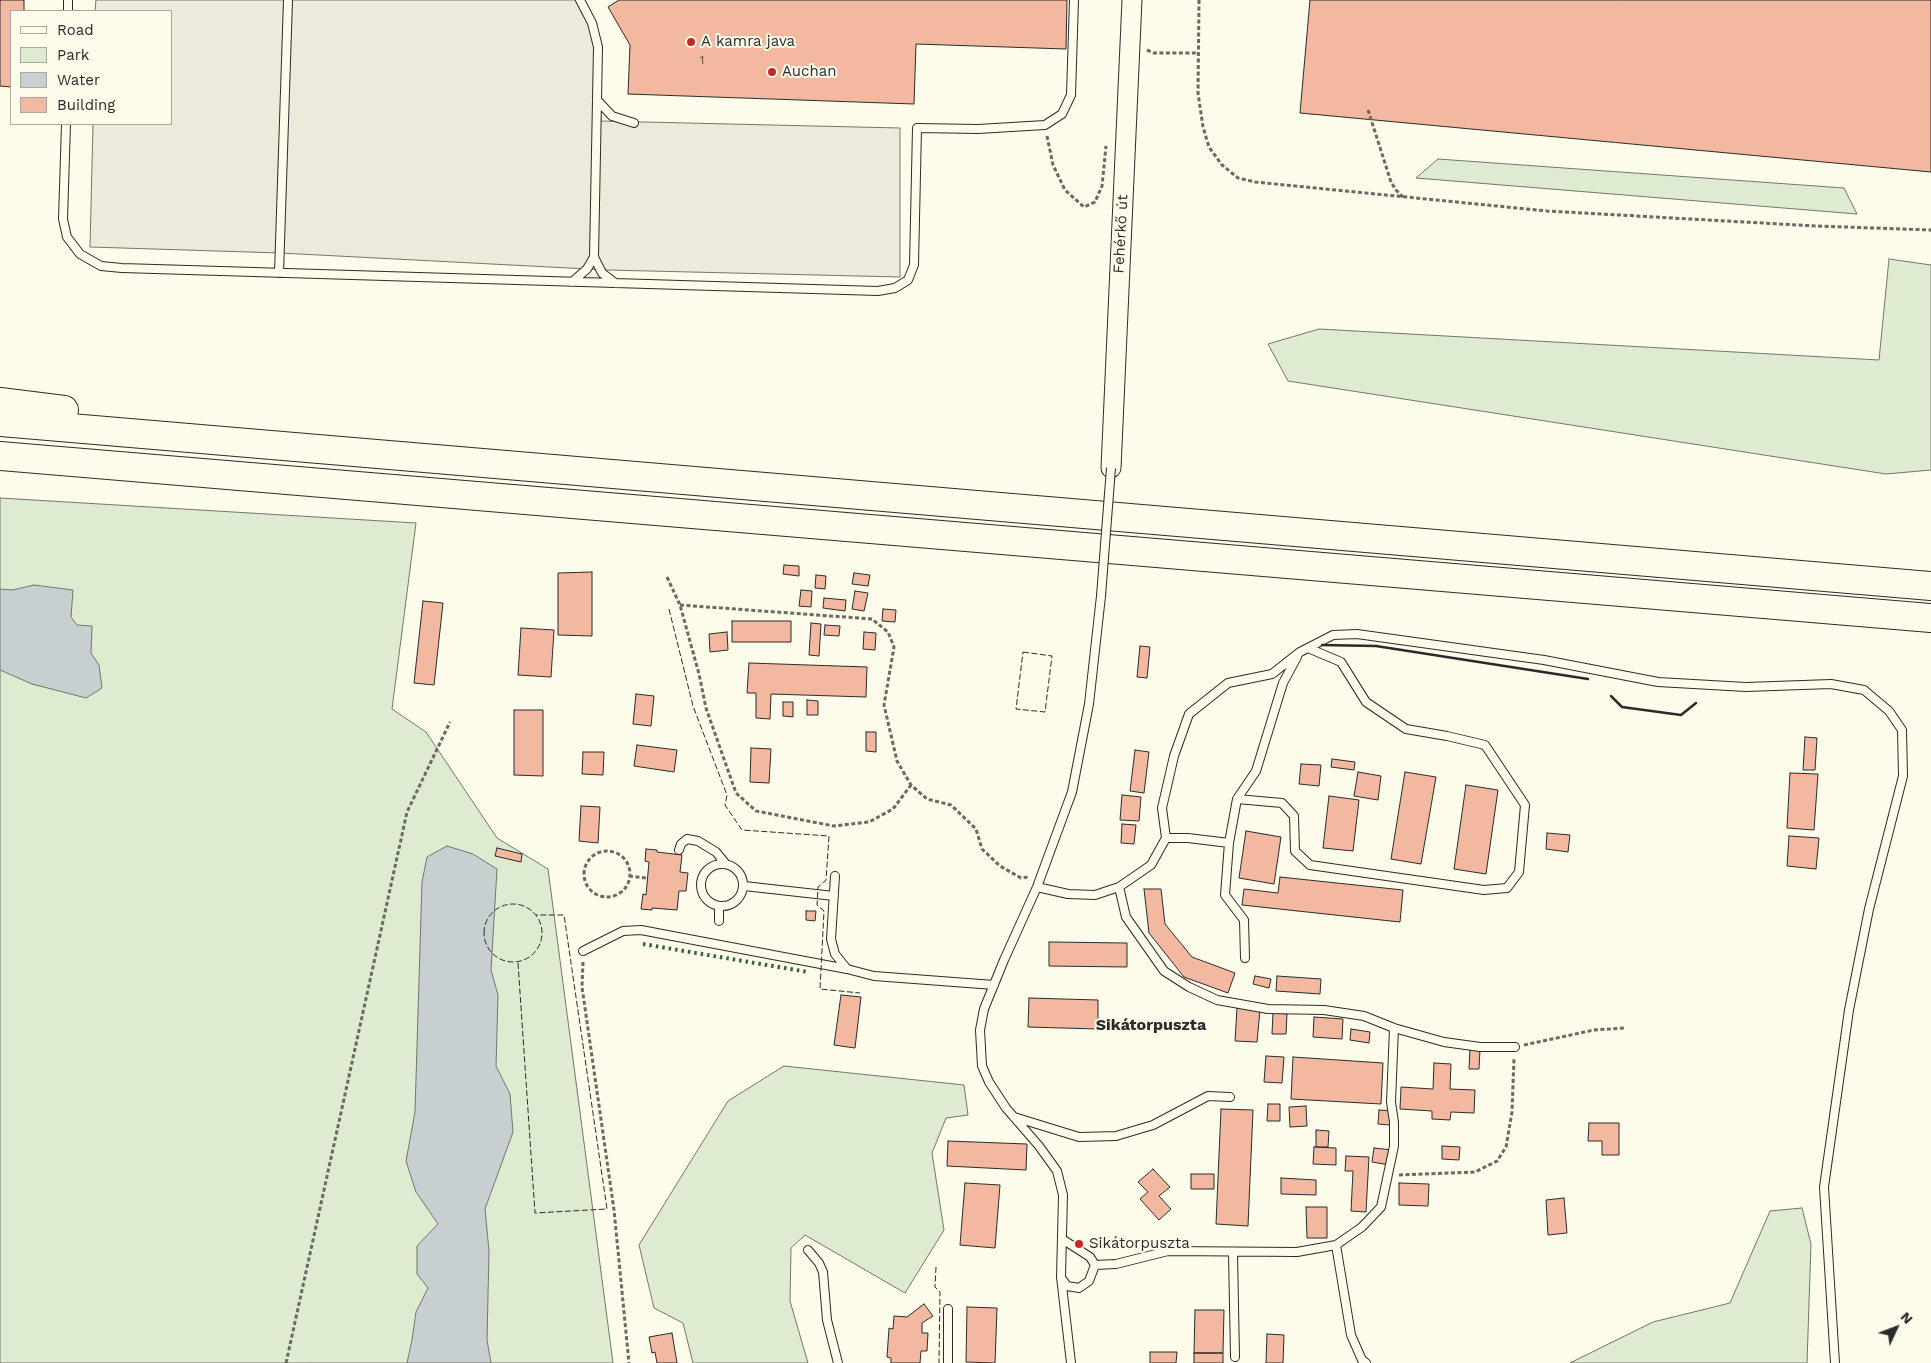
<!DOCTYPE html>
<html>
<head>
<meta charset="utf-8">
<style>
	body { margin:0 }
	#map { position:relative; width:1931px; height:1363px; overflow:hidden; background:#fdfbea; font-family:"Work Sans",sans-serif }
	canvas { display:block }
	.legend { position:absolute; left:10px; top:10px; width:162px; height:115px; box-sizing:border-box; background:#fdfbea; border:1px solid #a9a89e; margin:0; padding:6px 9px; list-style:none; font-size:15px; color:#2b2b2b }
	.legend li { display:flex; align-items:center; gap:10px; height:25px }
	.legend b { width:25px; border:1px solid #a9a89e }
	.north { position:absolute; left:1871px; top:1303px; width:50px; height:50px; -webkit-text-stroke:4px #fdfbea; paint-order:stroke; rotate:47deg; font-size:14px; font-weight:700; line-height:20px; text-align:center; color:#2b2b2b }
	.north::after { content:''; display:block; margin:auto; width:18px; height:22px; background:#2b2b2b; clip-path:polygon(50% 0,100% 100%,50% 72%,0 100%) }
</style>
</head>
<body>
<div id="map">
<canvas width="1931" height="1363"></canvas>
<ul class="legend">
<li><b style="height:6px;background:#fdfbea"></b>Road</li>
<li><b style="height:14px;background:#deebd1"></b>Park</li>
<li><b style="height:14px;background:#c7d0d0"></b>Water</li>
<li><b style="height:14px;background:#f2b8a0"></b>Building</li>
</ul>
<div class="north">N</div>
</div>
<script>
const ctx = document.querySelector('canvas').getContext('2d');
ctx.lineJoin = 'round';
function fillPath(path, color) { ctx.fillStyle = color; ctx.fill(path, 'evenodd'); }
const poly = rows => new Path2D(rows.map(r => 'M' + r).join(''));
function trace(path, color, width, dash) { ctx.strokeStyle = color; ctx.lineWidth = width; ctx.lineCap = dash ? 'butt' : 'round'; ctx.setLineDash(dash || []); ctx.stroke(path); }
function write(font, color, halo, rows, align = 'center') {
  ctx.font = font + ' "Work Sans",sans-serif'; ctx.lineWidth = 4; ctx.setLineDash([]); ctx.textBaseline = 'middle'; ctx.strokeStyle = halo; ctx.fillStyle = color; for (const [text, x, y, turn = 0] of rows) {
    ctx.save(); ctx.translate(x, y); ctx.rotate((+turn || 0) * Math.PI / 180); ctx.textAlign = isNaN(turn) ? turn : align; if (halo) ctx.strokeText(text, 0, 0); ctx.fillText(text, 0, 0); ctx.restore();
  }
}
const green = poly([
	[1438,159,1844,188,1857,214,1416,178,1438,159],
	[1889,259,1931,265,1931,470,1886,474,1288,381,1268,344,1319,329,1879,360,1889,259],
	[0,498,416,523,392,709,426,732,497,838,548,869,613,1363,0,1363,0,498],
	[784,1066,964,1085,968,1115,946,1118,932,1153,944,1230,905,1293,805,1235,791,1248,790,1301,808,1363,693,1363,683,1323,654,1308,639,1245,728,1101,784,1066],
	[1802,1208,1811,1244,1807,1363,1570,1363,1653,1322,1730,1303,1770,1211,1802,1208]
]);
fillPath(green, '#deebd1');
trace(green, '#74746e', 1);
const parking = poly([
	[96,0,580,0,598,47,601,121,900,128,900,277,607,270,280,253,90,247,93,124,171,124,171,11,95,11,96,0]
]);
fillPath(parking, '#eceadb');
trace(parking, '#74746e', 1);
const water = poly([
	[34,585,73,590,71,617,77,625,92,626,91,653,99,665,102,688,86,698,32,684,0,670,0,589,13,590,34,585],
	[447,846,473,854,497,869,491,970,498,995,496,1066,510,1094,513,1132,485,1209,489,1251,487,1340,491,1363,407,1363,412,1340,416,1312,428,1288,417,1274,417,1246,438,1224,416,1192,406,1161,415,1112,422,882,427,857,447,846]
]);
fillPath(water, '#c7d0d0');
trace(water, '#74746e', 1);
const building = poly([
	[0,0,24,0,24,11,11,11,11,87,0,86,0,0],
	[619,0,1067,0,1066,49,916,44,914,104,628,94,630,45,608,7,619,0],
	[1310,0,1931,0,1931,172,1300,113,1310,0],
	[784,565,799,566,799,576,783,574,784,565],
	[592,572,592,636,558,635,558,573,592,572],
	[854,573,870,575,868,586,852,584,854,573],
	[816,575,826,576,825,589,815,588,816,575],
	[801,590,812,591,811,607,799,606,801,590],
	[855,591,868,593,864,611,852,609,855,591],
	[824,598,846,600,845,611,823,608,824,598],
	[423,601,443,603,434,685,414,683,423,601],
	[883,609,896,610,895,622,882,621,883,609],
	[732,621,791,621,791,642,732,642,732,621],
	[811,623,821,624,819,656,809,655,811,623],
	[825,625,840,626,839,636,824,635,825,625],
	[521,628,554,630,551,677,518,675,521,628],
	[727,632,728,650,710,652,709,634,727,632],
	[864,632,876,633,875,650,863,649,864,632],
	[1140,646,1150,647,1147,678,1137,677,1140,646],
	[749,663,867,667,866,697,771,694,770,719,756,718,756,693,747,693,749,663],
	[636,694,654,696,651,726,633,724,636,694],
	[807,700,818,701,818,715,807,715,807,700],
	[783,702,793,702,793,717,783,716,783,702],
	[514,710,543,710,543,776,514,775,514,710],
	[866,732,876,732,876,752,866,751,866,732],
	[1805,737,1817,738,1815,770,1803,770,1805,737],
	[637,745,677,750,674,772,634,766,637,745],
	[751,748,771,749,769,783,750,782,751,748],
	[1135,750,1149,752,1144,793,1130,791,1135,750],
	[583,752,604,752,603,775,582,774,583,752],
	[1332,759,1355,762,1354,770,1331,767,1332,759],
	[1301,764,1321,765,1319,786,1299,784,1301,764],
	[1358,772,1381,776,1378,800,1354,796,1358,772],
	[1405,772,1436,777,1421,864,1391,859,1405,772],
	[1790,773,1818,774,1814,830,1787,828,1790,773],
	[1466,785,1498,790,1486,874,1454,869,1466,785],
	[1122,795,1141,797,1139,821,1120,820,1122,795],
	[1329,796,1359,800,1353,851,1323,848,1329,796],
	[581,806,600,807,598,843,579,841,581,806],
	[1122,824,1136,825,1134,844,1121,843,1122,824],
	[1246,831,1281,837,1274,884,1239,878,1246,831],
	[1547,833,1570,835,1568,852,1546,849,1547,833],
	[1789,836,1819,838,1816,869,1787,866,1789,836],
	[497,848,522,854,521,862,495,856,497,848],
	[646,849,657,850,657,852,682,855,680,872,688,873,686,891,679,891,677,910,652,908,652,910,641,909,643,894,646,895,649,862,645,861,646,849],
	[1280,877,1403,890,1400,922,1242,905,1244,889,1278,893,1280,877],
	[1144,889,1161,889,1165,924,1192,957,1235,973,1228,993,1184,977,1149,933,1144,889],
	[806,911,816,911,815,921,806,920,806,911],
	[1049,942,1127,943,1127,967,1049,966,1049,942],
	[1255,976,1271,979,1269,988,1253,984,1255,976],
	[1277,976,1321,979,1320,994,1276,991,1277,976],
	[841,995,861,997,855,1048,834,1045,841,995],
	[1029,998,1098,1000,1098,1029,1028,1027,1029,998],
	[1237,1008,1260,1010,1257,1042,1235,1041,1237,1008],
	[1273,1013,1287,1014,1286,1034,1272,1034,1273,1013],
	[1314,1017,1343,1019,1342,1039,1313,1037,1314,1017],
	[1351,1029,1370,1032,1369,1043,1350,1040,1351,1029],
	[1470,1048,1480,1049,1479,1069,1469,1069,1470,1048],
	[1266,1056,1284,1057,1282,1083,1264,1082,1266,1056],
	[1293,1057,1383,1063,1381,1104,1291,1099,1293,1057],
	[1434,1063,1451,1064,1450,1089,1475,1090,1474,1113,1451,1112,1450,1120,1432,1119,1432,1111,1400,1109,1401,1087,1433,1089,1434,1063],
	[1268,1104,1280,1104,1280,1121,1267,1121,1268,1104],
	[1306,1106,1307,1126,1290,1127,1289,1107,1306,1106],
	[1221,1109,1253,1110,1248,1226,1216,1224,1221,1109],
	[1379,1110,1392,1111,1390,1125,1378,1124,1379,1110],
	[1589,1123,1619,1123,1619,1155,1602,1155,1602,1141,1588,1141,1589,1123],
	[1316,1130,1329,1131,1328,1147,1316,1147,1316,1130],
	[948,1141,1027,1144,1026,1170,947,1166,948,1141],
	[1442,1146,1460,1147,1459,1160,1442,1159,1442,1146],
	[1314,1147,1336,1148,1336,1165,1313,1164,1314,1147],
	[1374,1148,1392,1150,1390,1165,1372,1162,1374,1148],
	[1346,1156,1369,1157,1366,1212,1351,1211,1353,1171,1345,1171,1346,1156],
	[1153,1169,1170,1187,1159,1196,1171,1209,1159,1220,1140,1199,1148,1192,1138,1182,1153,1169],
	[1191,1174,1214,1174,1214,1189,1191,1189,1191,1174],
	[1281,1178,1316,1180,1316,1195,1281,1194,1281,1178],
	[965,1183,1000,1185,995,1248,960,1245,965,1183],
	[1399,1183,1429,1184,1428,1206,1399,1205,1399,1183],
	[1564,1198,1567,1233,1548,1235,1546,1200,1564,1198],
	[1306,1207,1327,1207,1327,1238,1307,1238,1306,1207],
	[924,1304,933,1316,922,1323,922,1333,928,1333,927,1351,921,1351,920,1363,891,1363,891,1358,887,1357,889,1328,893,1329,894,1316,907,1317,924,1304],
	[967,1307,997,1308,995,1363,966,1362,967,1307],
	[1195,1310,1224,1310,1223,1353,1194,1353,1195,1310],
	[672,1333,677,1363,657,1363,655,1352,652,1353,649,1337,672,1333],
	[1267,1334,1284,1335,1283,1363,1266,1363,1267,1334],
	[1150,1352,1177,1352,1176,1363,1150,1363,1150,1352],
	[1194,1353,1223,1353,1223,1363,1194,1363,1194,1353]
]);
fillPath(building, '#f2b8a0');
trace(building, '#2b2b2b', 1);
const service = poly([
	[68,11,68,0],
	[597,100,612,116,634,123],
	[66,124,63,219,67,237,80,254,101,266,122,268,878,291,895,288,908,280,914,265,917,128,978,129,1045,125,1062,114,1071,95,1074,0],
	[594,257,602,273,615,283],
	[279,273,288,0],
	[572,282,587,269,594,257,598,47,592,23,580,0],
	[1237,799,1282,803,1294,816,1295,851,1310,865,1484,890,1507,888,1519,872,1525,805,1485,745,1447,736,1406,729,1366,702,1341,662,1308,648],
	[1166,838,1162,808,1174,756,1189,714,1228,683,1272,674,1300,652,1333,635,1357,634,1544,660,1658,682,1746,687,1831,684,1864,690,1889,711,1902,730,1903,776,1869,909,1849,1010,1824,1187,1835,1363],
	[1229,843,1237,799,1256,771,1283,683,1297,657],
	[679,850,681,844,687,839,698,841,716,852,725,863],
	'701 885a21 21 0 1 1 42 0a21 21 0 1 1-42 0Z',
	[835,876,831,939,835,954,847,969,874,976,994,985],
	[744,886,834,896],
	[1037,887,1068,894,1095,895,1119,887,1126,917,1164,971,1189,987,1217,1000,1268,1009,1324,1010,1364,1016,1394,1028,1444,1042,1480,1047,1515,1047],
	[1119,887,1151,865,1166,838,1188,838,1229,843,1225,895,1244,920,1245,958],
	[719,921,719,906],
	[583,951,623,931,641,930,847,969],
	[1014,1117,1079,1137,1116,1136,1153,1125,1208,1096,1230,1097],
	[1062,1239,1090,1257,1095,1265,1089,1281,1079,1288,1067,1286,1062,1279],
	[1336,1245,1351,1335,1362,1360,1366,1363],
	[808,1250,819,1263,823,1272,827,1320,838,1363],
	[1233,1253,1235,1357],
	[1095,1265,1116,1264,1168,1251,1297,1252,1336,1245,1362,1227,1381,1207,1394,1146,1394,1122,1391,1102,1394,1028],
	[948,1363,948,1309],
	[1071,1363,1061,1277,1063,1195,1057,1171,1039,1146,1006,1108,989,1082,982,1066,980,1030,984,1009,1004,960,1037,887,1072,792,1089,704,1101,596]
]);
const tertiary = poly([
	[1111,468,1132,0]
]);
const motorway = poly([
	[0,402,64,410],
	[0,422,1931,586],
	[0,456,1931,618]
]);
trace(service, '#2b2b2b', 10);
trace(tertiary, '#2b2b2b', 21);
trace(motorway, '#2b2b2b', 30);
trace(poly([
	[1199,0,1198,93,1203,127,1209,147,1222,165,1238,178,1255,182,1547,211,1816,226,1931,230],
	[1147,50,1154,53,1198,53],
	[1368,110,1391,182,1396,190,1403,197],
	[1047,136,1053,165,1065,190,1084,207,1095,202,1102,186,1106,146],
	[667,577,680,605,699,674,706,708,736,793,756,811,834,826,869,822,893,809,911,785],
	[680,605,872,619,888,632,894,647,884,705,897,761,911,785,927,799,951,805,976,829,982,849,1000,866,1021,878,1028,877],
	'584 874a23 23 0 1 1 46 0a23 23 0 1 1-46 0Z',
	[629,876,646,878],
	[583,962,582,987,614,1210,629,1363],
	[1524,1045,1594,1030,1624,1028],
	[1399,1175,1475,1172,1497,1161,1506,1147,1512,1112,1514,1058],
	[286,1363,407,812,450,722]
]), '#6a6964', 3, [4, 2.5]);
trace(service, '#fdfbea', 8);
trace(tertiary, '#fdfbea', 19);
trace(motorway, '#fdfbea', 28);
const serviceBridge = poly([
	[1101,596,1111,468]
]);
trace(serviceBridge, '#2b2b2b', 10, []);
trace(serviceBridge, '#fdfbea', 8);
trace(poly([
	[643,944,808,972]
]), '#34623c', 4, [2.5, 4]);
trace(poly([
	[669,609,693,706,727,795,725,805,742,830,829,836,826,880,818,887,817,905,824,911,820,989,860,993],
	[1023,652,1052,656,1045,712,1016,709,1023,652],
	'484 933a29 29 0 1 1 58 0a29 29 0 1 1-58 0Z',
	[518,963,535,1213,607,1209,564,915,536,915],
	[936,1267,935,1287,940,1292,939,1363]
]), '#2b2b2b', 1, [6, 2.5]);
trace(poly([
	[1322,645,1376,646,1588,679],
	[1611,696,1622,707,1681,715,1696,703]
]), '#2b2b2b', 2.5);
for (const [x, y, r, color] of [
	[691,42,5,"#c62828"],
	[772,72,5,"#c62828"],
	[1079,1244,5,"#c62828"]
]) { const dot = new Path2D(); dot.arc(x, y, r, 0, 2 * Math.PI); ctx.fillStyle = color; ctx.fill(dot); trace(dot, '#fdfbea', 2); }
write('12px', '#5d4e48', null, [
	["1",702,60]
]);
write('15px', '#2b2b2b', '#fdfbea', [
	["A kamra java",701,42],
	["Auchan",782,72],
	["Sikátorpuszta",1089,1244]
], 'left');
write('15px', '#2b2b2b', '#fdfbea', [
	["Fehérkő út",1121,234,-87]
]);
write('bold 16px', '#2b2b2b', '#fdfbea', [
	["Sikátorpuszta",1151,1025]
]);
</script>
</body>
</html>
